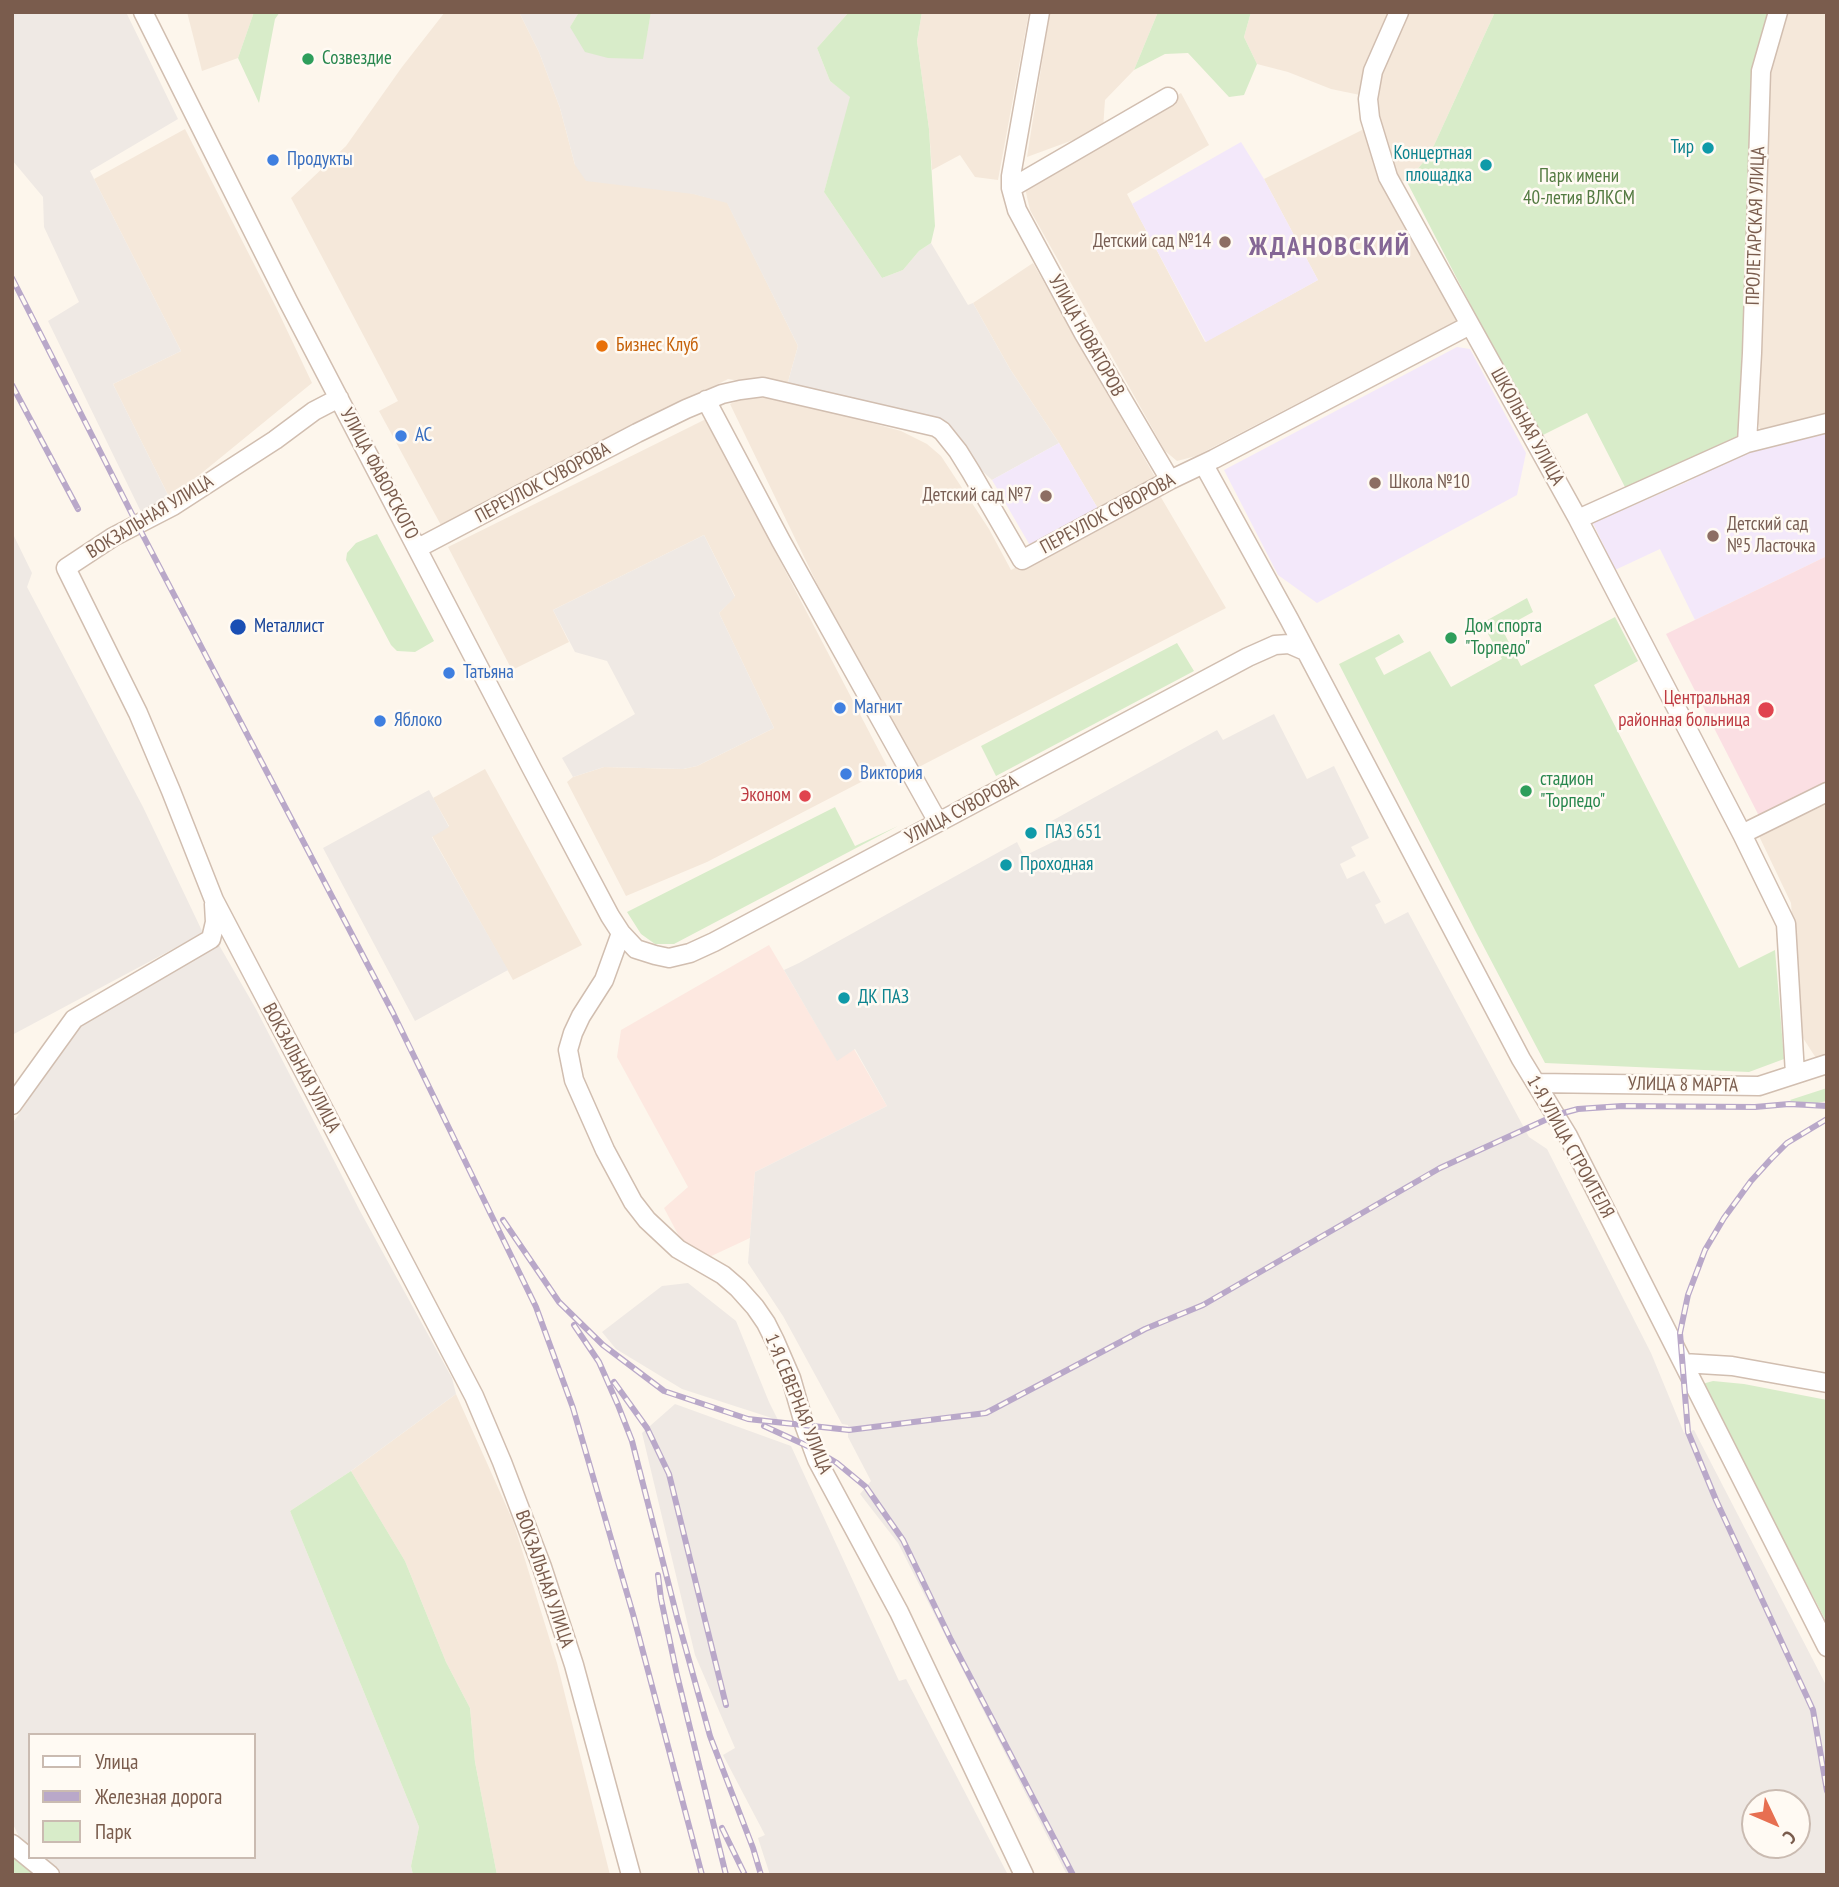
<!DOCTYPE html>
<html>
<head>
<meta charset="utf-8">
<style>
	body { margin:0 }
	#map { position:relative; width:1839px; height:1887px; overflow:hidden; background:#fdf6ec; font-family:"PT Sans Narrow",sans-serif }
	canvas { display:block }
	.frame { position:absolute; inset:0; border:14px solid #7a5c4d; pointer-events:none }
	.legend { position:absolute; left:28px; top:1733px; width:228px; height:126px; box-sizing:border-box; background:#fffaf3; border:2px solid #cabbb1; margin:0; padding:9px 12px; list-style:none; font-size:21px; color:#7a5c4d }
	.legend li { display:flex; align-items:center; gap:14px; height:35px }
	.legend b { width:35px; border:2px solid #cabbb1 }
	.north { position:absolute; left:1741px; top:1789px; width:70px; height:70px; box-sizing:border-box; background:#fffaf3; border:2px solid #cabbb1; border-radius:50%; rotate:134deg; font-size:19px; font-weight:700; line-height:28px; text-align:center; color:#7a5c4d }
	.north::after { content:''; display:block; margin:auto; width:24px; height:32px; background:#e76f51; clip-path:polygon(50% 0,100% 100%,50% 72%,0 100%) }
</style>
</head>
<body>
<div id="map">
<canvas width="1839" height="1887"></canvas>
<div class="frame"></div>
<ul class="legend">
<li><b style="height:9px;background:#fff"></b>Улица</li>
<li><b style="height:9px;background:#b9a8c9"></b>Железная дорога</li>
<li><b style="height:19px;background:#d8ecc9"></b>Парк</li>
</ul>
<div class="north">С</div>
</div>
<script>
const ctx = document.querySelector('canvas').getContext('2d');
ctx.lineJoin = 'round';
function fillPath(path, color) { ctx.fillStyle = color; ctx.fill(path, 'evenodd'); }
const poly = rows => new Path2D(rows.map(r => 'M' + r).join(''));
function trace(path, color, width, dash) { ctx.strokeStyle = color; ctx.lineWidth = width; ctx.lineCap = dash ? 'butt' : 'round'; ctx.setLineDash(dash || []); ctx.stroke(path); }
function write(font, color, halo, rows, align = 'center') {
  ctx.font = font + ' "PT Sans Narrow",sans-serif'; ctx.lineWidth = 5; ctx.setLineDash([]); ctx.textBaseline = 'middle'; ctx.strokeStyle = halo; ctx.fillStyle = color; for (const [text, x, y, turn = 0] of rows) {
    ctx.save(); ctx.translate(x, y); ctx.rotate((+turn || 0) * Math.PI / 180); ctx.textAlign = isNaN(turn) ? turn : align; if (halo) ctx.strokeText(text, 0, 0); ctx.fillText(text, 0, 0); ctx.restore();
  }
}
fillPath(poly([
	[187,12,254,12,238,58,202,71],
	[445,12,519,12,539,52,560,108,575,165,727,202,798,346,786,389,728,379,442,527,379,411,398,401,291,198,346,146,402,67],
	[922,12,1029,12,998,180,975,177,960,155,932,170,929,129,917,41],
	[1050,12,1158,12,1134,70,1105,100,1103,129,1027,157],
	[1251,12,1392,12,1368,69,1360,95,1331,89,1288,72,1257,64,1244,37],
	[1405,12,1495,12,1430,154,1407,182,1393,178,1374,117,1378,76],
	[1782,12,1827,12,1827,417,1767,431,1760,429,1756,418,1767,88,1772,55],
	[1181,93,1209,145,1127,194,1205,342,1318,280,1264,179,1366,128,1376,166,1456,321,1196,456,1177,461,1165,451,1030,210,1024,184],
	[185,129,276,307,312,383,170,499,113,384,181,351,94,179],
	[1033,263,1159,484,1100,512,1059,443,1010,369,973,303],
	[765,394,901,431,927,444,941,456,989,529,1011,570,1159,494,1226,608,915,769,837,625,730,404,741,399],
	[706,419,888,768,707,862,626,896,567,782,573,777,604,767,683,769,697,766,774,728,719,613,735,596,704,535,553,610,569,642,512,670,448,547],
	[485,769,582,945,513,980,432,836,449,826,433,798],
	[1827,804,1827,1055,1816,1058,1801,1035,1791,903,1759,836],
	[456,1394,513,1521,557,1663,610,1875,497,1875,475,1762,470,1708,446,1662,405,1561,351,1471]
]), '#f5e8da');
fillPath(poly([
	[769,945,837,1060,854,1049,887,1106,755,1172,750,1238,705,1259,681,1240,664,1208,688,1187,617,1057,621,1030]
]), '#fde8e0');
fillPath(poly([
	[12,12,126,12,178,119,90,171,181,351,113,384,170,499,142,514,48,321,79,302,44,227,43,197,12,160],
	[519,12,579,12,570,27,642,59,651,12,849,12,817,48,830,81,851,97,824,192,882,278,903,270,919,251,931,243,968,305,973,303,1010,369,1059,443,992,480,968,458,945,422,786,389,798,346,727,203,693,194,586,181,575,165,560,108,539,52],
	[12,532,32,573,27,587,143,807,203,933,12,1035],
	[704,535,735,597,719,613,774,728,697,766,683,769,604,767,573,777,562,758,635,714,607,661,575,652,553,610],
	[1274,714,1307,779,1334,766,1369,838,1351,847,1356,856,1340,864,1347,879,1364,871,1381,902,1375,905,1385,924,1408,912,1529,1137,1547,1149,1651,1353,1684,1433,1694,1430,1827,1687,1827,1875,1067,1875,898,1543,860,1494,871,1481,848,1437,848,1425,842,1424,783,1316,748,1263,755,1172,887,1106,855,1049,837,1061,784,970,799,963,1017,842,1024,856,1057,840,1048,823,1217,730,1223,740],
	[1755,1803,1797,1803,1797,1845,1755,1845],
	[429,790,449,827,432,837,508,970,415,1021,323,848],
	[219,945,256,1009,360,1211,452,1378,456,1394,351,1471,290,1511,419,1827,411,1866,413,1875,61,1875,45,1857,254,1857,254,1735,30,1735,30,1845,19,1837,12,1822,12,1124,78,1027],
	[688,1283,736,1321,769,1402,778,1420,682,1389,616,1349,602,1332,662,1286],
	[675,1404,791,1446,899,1681,906,1679,1008,1875,770,1875,758,1838,765,1835,723,1755,735,1748,695,1655,642,1433]
]), '#efe9e4');
fillPath(poly([
	[1241,142,1264,179,1318,280,1206,342,1132,204],
	[1457,347,1470,349,1526,453,1517,495,1317,603,1278,575,1224,470],
	[1827,428,1827,556,1695,620,1660,549,1615,570,1593,523,1687,482,1748,449],
	[1059,443,1100,512,1032,549,992,480]
]), '#f3e8fa');
fillPath(poly([
	[1827,556,1827,786,1760,818,1666,634]
]), '#fbdfe3');
fillPath(poly([
	[254,12,280,12,275,19,259,103,238,58],
	[579,12,651,12,643,59,608,58,585,52,570,27],
	[849,12,922,12,917,41,929,129,935,226,931,243,919,251,903,270,882,278,824,192,850,97,830,81,817,48],
	[1158,12,1251,12,1244,37,1257,64,1244,95,1229,97,1188,53,1165,54,1134,70],
	[1495,12,1769,12,1761,38,1755,72,1738,436,1626,489,1587,413,1539,437,1407,182,1430,154],
	[377,534,434,641,415,652,397,651,391,645,346,560,347,553,356,543],
	[1527,598,1533,612,1502,629,1521,666,1615,617,1638,661,1594,685,1739,968,1775,950,1784,1059,1749,1072,1545,1063,1476,932,1339,664,1399,634,1404,642,1375,658,1384,675,1430,651,1451,687,1502,659,1482,623],
	[1177,643,1194,671,996,776,981,746],
	[835,807,855,846,898,826,674,944,655,944,641,934,627,912],
	[1827,1088,1827,1101,1797,1107,1790,1100],
	[1713,1381,1744,1384,1827,1400,1827,1623,1702,1384],
	[351,1471,405,1561,446,1662,470,1708,475,1762,497,1875,413,1875,411,1866,419,1827,290,1511],
	[19,1837,30,1845,30,1857,45,1857,61,1875,12,1875,12,1847]
]), '#d8ecc9');
const minor = poly([
	[143,12,288,301,532,769,610,916,621,933,636,949,655,955,669,958,690,953,714,942,1248,657,1275,645,1289,644,1305,651],
	[1040,12,1011,176,1011,188,1017,210,1084,334,1170,480],
	[1399,12,1373,71,1368,99,1370,118,1388,177,1578,519,1742,834,1786,924,1795,1074],
	[1011,188,1168,97],
	[339,398,314,411,275,440,173,506,113,537,66,568,138,713,171,791,214,900,474,1396,502,1462,542,1567,574,1665,631,1875],
	[706,400,781,541,938,822],
	[1747,443,1752,353,1761,71,1778,12],
	[1204,465,1289,619,1521,1059,1568,1136,1827,1647],
	[1578,519,1747,443,1827,423],
	[418,548,637,433,686,409,722,394,740,390,763,387,936,427,942,431,958,451,971,472,1022,560,1170,480,1214,459,1470,325],
	[1742,834,1827,792],
	[621,933,604,980,581,1016,573,1033,568,1050,574,1080,605,1150,633,1202,647,1220,678,1249,723,1275,738,1288,755,1307,766,1323,775,1341,791,1378,805,1427,817,1460,899,1612,1024,1875],
	[1536,1083,1759,1086,1827,1064],
	[12,1105,74,1019,211,939,215,922,214,904],
	[1683,1363,1732,1366,1827,1383],
	[12,1844,50,1875]
]);
trace(minor, '#d1beb0', 21);
trace(minor, '#fff', 18);
const rail = poly([
	[12,278,137,524,393,1013,536,1307,573,1408,633,1614,702,1875],
	[12,385,78,509],
	[1827,1119,1787,1143,1771,1159,1751,1181,1724,1218,1705,1250,1688,1295,1680,1333,1688,1432,1716,1500,1813,1710,1827,1791],
	[503,1220,559,1302,603,1345,664,1391,748,1419,849,1430,986,1413,1145,1329,1203,1305,1440,1168,1556,1115,1578,1109,1622,1106,1755,1107,1789,1104,1827,1106],
	[574,1325,599,1362,618,1405,632,1441,677,1617,710,1736,753,1848,761,1875],
	[614,1382,647,1428,669,1474,726,1705],
	[764,1426,812,1448,837,1463,866,1487,903,1540,951,1640,1073,1875],
	[658,1575,661,1599,677,1675,726,1875],
	[722,1828,745,1875]
]);
trace(rail, '#b9a8c9', 6);
trace(rail, '#fffaf3', 3.5, [10]);
for (const [x, y, r, color] of [
	[308,59,7,"#2e9e5b"],
	[1708,148,7,"#0f9aa8"],
	[273,160,7,"#3f7fe0"],
	[1486,165,7,"#0f9aa8"],
	[1225,242,7,"#8d6e63"],
	[602,346,7,"#e8710a"],
	[401,436,7,"#3f7fe0"],
	[1375,483,7,"#8d6e63"],
	[1046,496,7,"#8d6e63"],
	[1713,536,7,"#8d6e63"],
	[238,627,9,"#1a4fb4"],
	[1451,638,7,"#2e9e5b"],
	[449,673,7,"#3f7fe0"],
	[840,708,7,"#3f7fe0"],
	[1766,710,9,"#e0444e"],
	[380,721,7,"#3f7fe0"],
	[846,774,7,"#3f7fe0"],
	[1526,791,7,"#2e9e5b"],
	[805,796,7,"#e0444e"],
	[1031,833,7,"#0f9aa8"],
	[1006,865,7,"#0f9aa8"],
	[844,998,7,"#0f9aa8"]
]) { const dot = new Path2D(); dot.arc(x, y, r, 0, 2 * Math.PI); ctx.fillStyle = color; ctx.fill(dot); trace(dot, '#fffaf3', 2.5); }
write('19px', '#27864d', '#fffaf3', [
	["Созвездие",322,59],
	["Дом спорта",1465,627],
	["\"Торпедо\"",1465,649],
	["стадион",1540,780],
	["\"Торпедо\"",1540,802]
], 'left');
write('19px', '#0d838f', '#fffaf3', [
	["Тир",1694,148,"right"],
	["Концертная",1472,154,"right"],
	["площадка",1472,176,"right"],
	["ПАЗ 651",1045,833],
	["Проходная",1020,865],
	["ДК ПАЗ",858,998]
], 'left');
write('19px', '#366cbe', '#fffaf3', [
	["Продукты",287,160],
	["АС",415,436],
	["Татьяна",463,673],
	["Магнит",854,708],
	["Яблоко",394,721],
	["Виктория",860,774]
], 'left');
write('19px', '#537a41', '#fffaf3', [
	["Парк имени",1579,177],
	["40-летия ВЛКСМ",1579,199]
]);
write('19px', '#7a5c4d', '#fffaf3', [
	["ПРОЛЕТАРСКАЯ УЛИЦА",1756,226,-88],
	["УЛИЦА НОВАТОРОВ",1086,336,61],
	["ШКОЛЬНАЯ УЛИЦА",1527,427,61],
	["УЛИЦА ФАВОРСКОГО",379,474,62],
	["ПЕРЕУЛОК СУВОРОВА",543,483,-28],
	["ПЕРЕУЛОК СУВОРОВА",1108,514,-28],
	["ВОКЗАЛЬНАЯ УЛИЦА",150,517,-31],
	["УЛИЦА СУВОРОВА",962,810,-28],
	["ВОКЗАЛЬНАЯ УЛИЦА",301,1068,62],
	["УЛИЦА 8 МАРТА",1683,1085,1],
	["1-Я УЛИЦА СТРОИТЕЛЯ",1570,1147,61],
	["1-Я СЕВЕРНАЯ УЛИЦА",798,1404,68],
	["ВОКЗАЛЬНАЯ УЛИЦА",544,1579,71]
]);
write('19px', '#785e54', '#fffaf3', [
	["Детский сад №14",1211,242],
	["Школа №10",1389,483,"left"],
	["Детский сад №7",1032,496],
	["Детский сад",1727,525,"left"],
	["№5 Ласточка",1727,547,"left"]
], 'right');
write('19px', '#c56008', '#fffaf3', [
	["Бизнес Клуб",616,346]
], 'left');
write('19px', '#164399', '#fffaf3', [
	["Металлист",254,627]
], 'left');
write('19px', '#be3a42', '#fffaf3', [
	["Центральная",1750,699],
	["районная больница",1750,721],
	["Эконом",791,796]
], 'right');
ctx.letterSpacing = '2px';
write('bold 26px', '#846695', '#fffaf3', [
	["ЖДАНОВСКИЙ",1330,248]
]);
ctx.letterSpacing = '0px';
</script>
</body>
</html>
